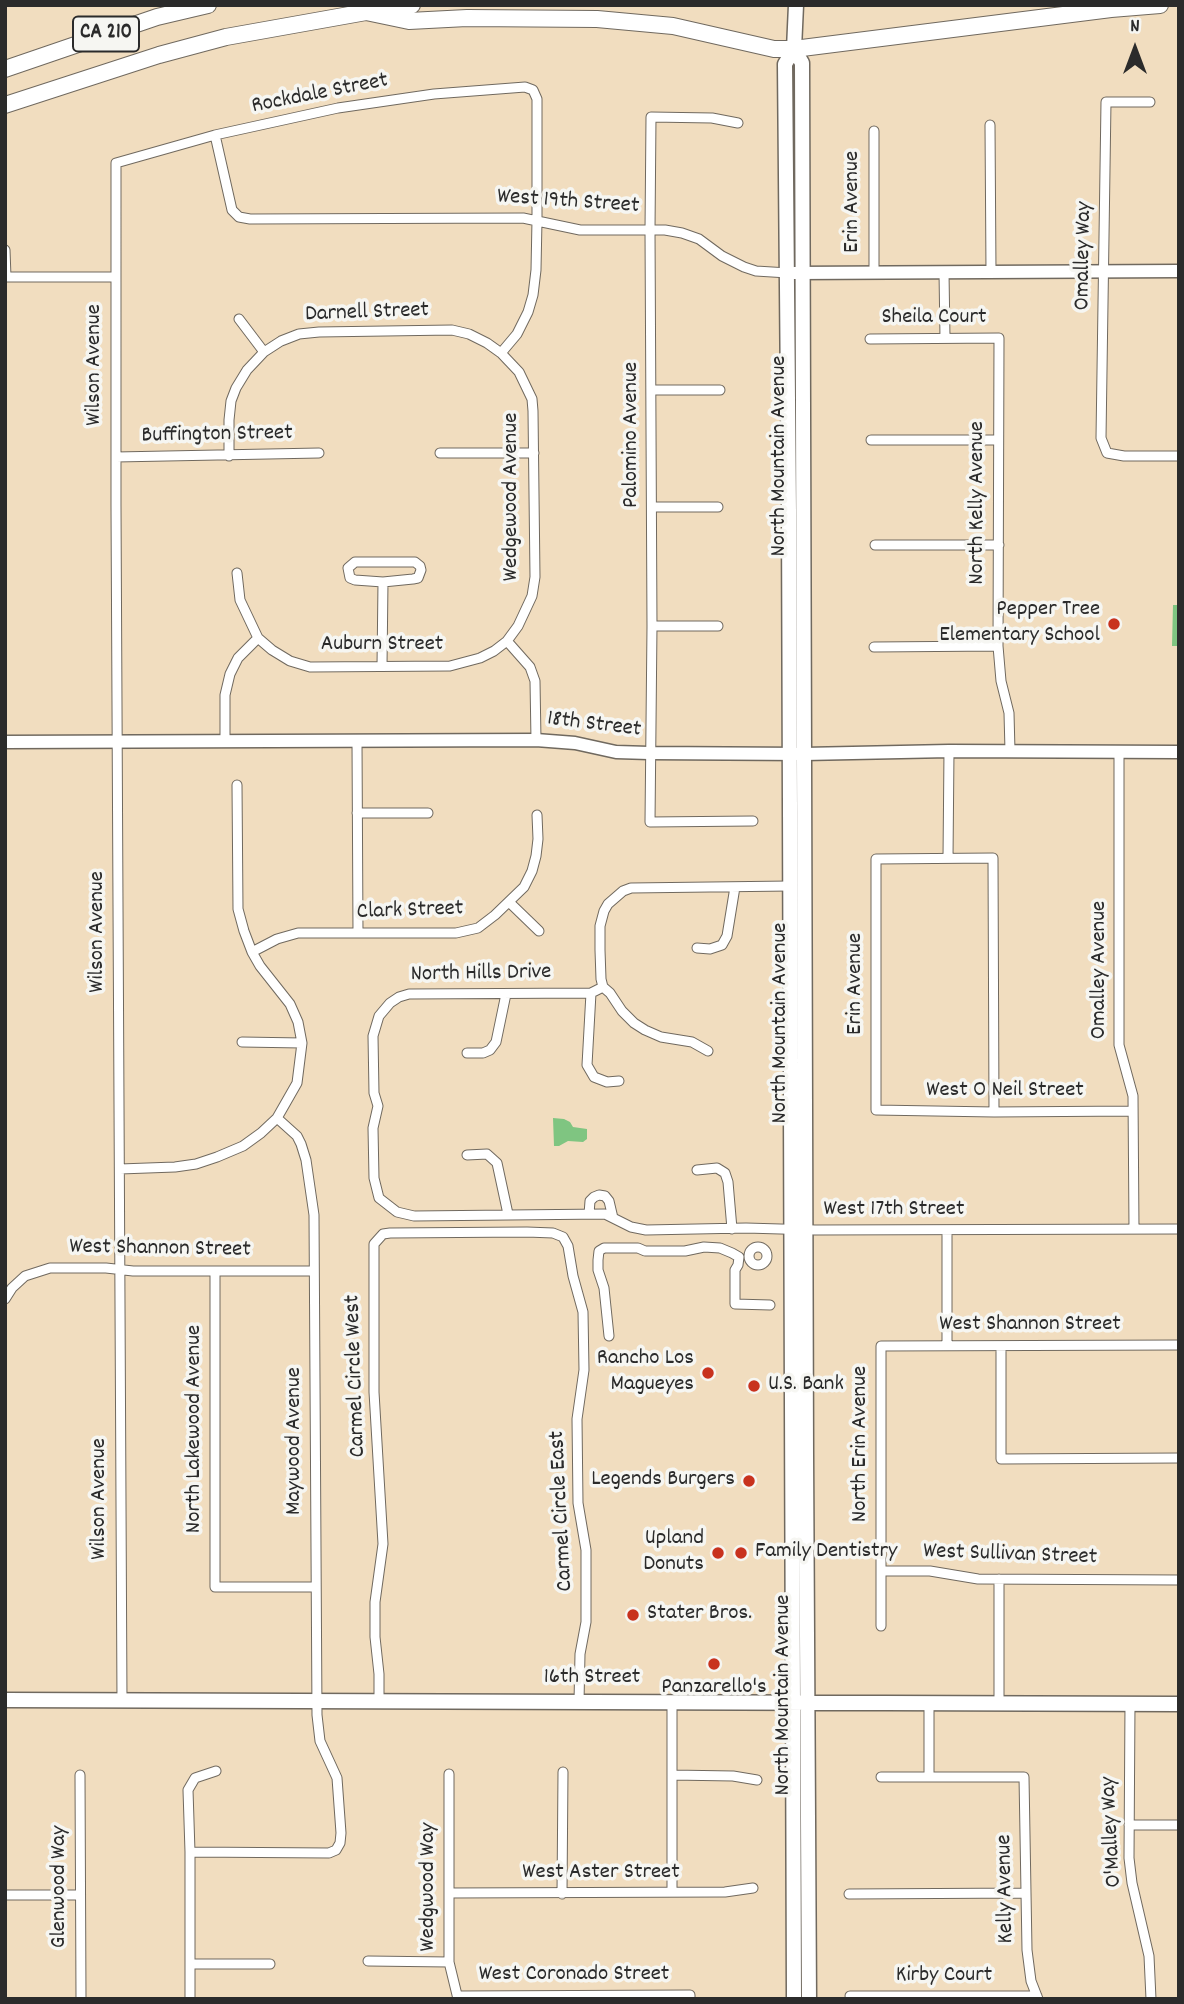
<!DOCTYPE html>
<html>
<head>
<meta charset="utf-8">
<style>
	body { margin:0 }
	#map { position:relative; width:1184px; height:2004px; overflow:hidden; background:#f1ddbf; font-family:Dekko,sans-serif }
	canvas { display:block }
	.frame { position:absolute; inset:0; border:7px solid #2b2b2b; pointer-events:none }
	.north { position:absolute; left:1100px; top:14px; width:70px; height:70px; -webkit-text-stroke:5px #f6f6f2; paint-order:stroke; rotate:0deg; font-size:19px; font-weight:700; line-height:28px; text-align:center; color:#2b2b2b }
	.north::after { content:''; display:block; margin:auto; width:24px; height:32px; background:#2b2b2b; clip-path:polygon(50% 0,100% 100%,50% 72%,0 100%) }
</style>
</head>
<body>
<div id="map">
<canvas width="1184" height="2004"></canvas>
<div class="frame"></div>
<div class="north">N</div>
</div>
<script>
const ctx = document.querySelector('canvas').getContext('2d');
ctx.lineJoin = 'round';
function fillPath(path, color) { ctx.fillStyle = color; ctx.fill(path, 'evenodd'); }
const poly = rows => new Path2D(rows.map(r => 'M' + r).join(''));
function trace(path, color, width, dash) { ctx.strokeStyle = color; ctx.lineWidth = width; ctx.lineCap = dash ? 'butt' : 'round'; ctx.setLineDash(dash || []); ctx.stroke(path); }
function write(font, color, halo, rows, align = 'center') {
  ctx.font = font + ' Dekko,sans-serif'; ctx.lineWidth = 7; ctx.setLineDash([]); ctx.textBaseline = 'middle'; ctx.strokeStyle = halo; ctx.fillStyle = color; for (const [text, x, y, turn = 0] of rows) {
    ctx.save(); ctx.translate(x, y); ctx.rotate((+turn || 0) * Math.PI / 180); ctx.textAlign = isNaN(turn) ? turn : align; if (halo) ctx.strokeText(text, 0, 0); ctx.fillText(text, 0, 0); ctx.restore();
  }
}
fillPath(poly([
	[1173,605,1179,605,1179,646,1172,646],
	[553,1118,564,1119,570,1122,573,1127,587,1129,587,1139,583,1142,568,1141,559,1146,554,1146]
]), '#7fc581');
const minor = poly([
	[1150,102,1106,102,1101,438,1107,453,1124,456,1179,456],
	[738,123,712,118,651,117,650,230,652,626,650,822,753,821],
	[990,125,991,272],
	[215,135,232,210,239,217,250,219,523,218,580,230,665,230,682,233,699,239,722,256,744,267,756,271,788,273],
	[5,250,6,277],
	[944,272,945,338],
	[874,273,874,131],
	[5,277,115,277],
	[239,319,264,352],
	[870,339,999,338,998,646,1001,681,1009,713,1010,751],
	[652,390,720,390],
	[871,440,998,440],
	[440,453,534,453],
	[229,456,229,420,231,401,236,388,247,370,264,352,281,341,299,334,319,332,452,330,469,334,487,343,501,353,519,372,532,399,533,411,535,577,532,596,518,626,507,641,494,651,480,658,450,666,310,667,290,661,272,650,258,638,240,600,237,573],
	[116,457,319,453],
	[652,507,718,507],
	[875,545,999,545],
	[355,562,415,562,420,566,421,570,418,578,413,579,383,582,355,580,350,578,348,568,355,562],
	[652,626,718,626],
	[507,641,530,667,535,681,536,740],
	[874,647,998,646],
	[382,666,383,582],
	[225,741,225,695,230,674,238,658,258,638],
	[357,742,358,933],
	[1119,752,1119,1045,1133,1096,1134,1229],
	[357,813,428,813],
	[948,858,949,751],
	[790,886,631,888,623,891,608,904,604,911,600,926,600,950,601,979,603,987,591,993,409,994,399,997,390,1003,379,1016,373,1036,374,1093,378,1106,373,1128,374,1178,379,1198,397,1212,414,1216,605,1214,631,1227,646,1230,746,1228,815,1230,1179,1229],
	[509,902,539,931],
	[697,948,710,949,722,945,727,936,735,887],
	[252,952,277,939,298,933,456,933,478,928,495,915,524,887,532,871,536,856,538,839,537,815],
	[603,987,610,993,622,1011,634,1023,645,1030,661,1037,692,1042,708,1051],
	[591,993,587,1065,594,1077,607,1082,619,1081],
	[242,1042,302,1043],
	[467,1053,483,1053,490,1050,496,1042,506,994],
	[994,1112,993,858,876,859,876,1110,994,1112,1133,1111],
	[467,1155,487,1154,497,1163,508,1214],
	[120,1169,175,1167,196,1164,217,1157,243,1146,261,1133,277,1118],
	[697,1170,717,1168,725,1173,728,1182,732,1229],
	[589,1214,590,1201,594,1197,599,1195,605,1196,609,1201,613,1218],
	'749 1256a9 9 0 1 1 18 0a9 9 0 1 1-18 0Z',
	[739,1257,738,1265,735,1270,735,1304,770,1305],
	[215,1271,215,1587,316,1587],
	[5,1299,12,1288,25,1276,50,1268,106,1268,133,1271,314,1271],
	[609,1336,604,1288,598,1270,598,1260,599,1251,604,1248,638,1248,645,1251,685,1251,704,1247,720,1248,732,1253,739,1257],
	[947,1346,947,1230],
	[1001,1346,1001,1459,1179,1458],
	[881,1571,930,1571,978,1579,1179,1580],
	[881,1626,881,1346,1179,1345],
	[122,1700,116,506,116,163,215,135,338,108,434,94,525,87,533,90,537,99,537,220,536,270,533,295,528,312,517,334,501,353],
	[379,1701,379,1674,375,1637,375,1602,383,1544,374,1392,374,1244,383,1234,390,1233,527,1232,553,1233,563,1237,568,1246,573,1276,583,1312,584,1370,577,1419,578,1503,586,1550,586,1622,580,1654,579,1702],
	[929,1704,929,1777],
	[999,1704,999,1579],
	[1130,1704,1129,1858,1132,1883,1149,1956,1151,1999],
	[449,1774,449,1962,458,1999],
	[80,1775,81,1999],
	[672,1775,733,1776,757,1780],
	[881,1777,1024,1777,1027,1950,1031,1981,1038,1999],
	[1129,1825,1179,1825],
	[190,1852,329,1853,336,1850,340,1843,341,1833,337,1778,320,1741,317,1715,314,1215,306,1160,301,1144,297,1136,277,1118,297,1083,302,1043,298,1022,290,1004,260,966,252,952,244,931,238,909,237,785],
	[672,1892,672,1703],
	[449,1893,725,1892,753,1888],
	[562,1894,563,1772],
	[849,1894,1026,1893],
	[5,1895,80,1895],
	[368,1961,449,1962],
	[190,1964,270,1964],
	[458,1996,690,1995,690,1999],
	[850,1996,1037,1996],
	[190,1999,190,1852,188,1790,195,1778,216,1771]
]);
const secondary = poly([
	[794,273,1179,271],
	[5,742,536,740,575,743,616,752,649,753,804,754,949,751,1179,752]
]);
const primary = poly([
	[794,49,802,63,806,1454,809,1999],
	[5,1700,1179,1704],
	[794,1999,789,511,785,64,794,49,796,5]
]);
const motorway = poly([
	[366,12,409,21,467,18,597,19,673,26,774,49,794,49,1111,9,1160,5],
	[5,69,157,17,208,5],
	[5,105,159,55,226,37,366,12,412,5]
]);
trace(minor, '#70695f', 11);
trace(secondary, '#70695f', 15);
trace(primary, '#70695f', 17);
trace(motorway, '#70695f', 18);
trace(minor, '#fff', 9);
trace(secondary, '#fff', 12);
trace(primary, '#fff', 14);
trace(motorway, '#fff', 16);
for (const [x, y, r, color] of [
	[1114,624,7,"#c8321e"],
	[708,1373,7,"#c8321e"],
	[754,1386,7,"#c8321e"],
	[749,1481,7,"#c8321e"],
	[718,1553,7,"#c8321e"],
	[741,1553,7,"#c8321e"],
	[633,1615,7,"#c8321e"],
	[714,1664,7,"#c8321e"]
]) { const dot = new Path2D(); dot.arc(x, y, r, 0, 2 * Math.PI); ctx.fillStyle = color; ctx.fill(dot); trace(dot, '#f6f6f2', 2.5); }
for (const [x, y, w] of [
	[106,34,66]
]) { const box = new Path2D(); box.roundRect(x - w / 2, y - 17.5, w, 35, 5); ctx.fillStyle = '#f6f6f2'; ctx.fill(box); trace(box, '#2b2b2b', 2); }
write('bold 21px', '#2b2b2b', null, [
	["CA 210",106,34]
]);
write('23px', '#2b2b2b', '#f6f6f2', [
	["Rockdale Street",320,95,-11],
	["Erin Avenue",854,202,-90],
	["West 19th Street",568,203,4],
	["Omalley Way",1085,256,-89],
	["Darnell Street",367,314,-2],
	["Sheila Court",934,319],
	["Wilson Avenue",96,365,-90],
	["Palomino Avenue",633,435,-90],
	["Buffington Street",217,436,-1],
	["North Mountain Avenue",781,456,-90],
	["Wedgewood Avenue",513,497,-90],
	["North Kelly Avenue",979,503,-90],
	["Auburn Street",382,646],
	["18th Street",594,726,7],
	["Clark Street",410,912,-2],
	["Wilson Avenue",99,932,-90],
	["Omalley Avenue",1101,970,-90],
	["North Hills Drive",481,975,-1],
	["Erin Avenue",857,984,-90],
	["North Mountain Avenue",782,1023,-90],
	["West O Neil Street",1005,1092],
	["West 17th Street",894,1211],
	["West Shannon Street",160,1250,1],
	["West Shannon Street",1030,1326],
	["Carmel Circle West",357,1376,-92],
	["North Lakewood Avenue",196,1429,-90],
	["Maywood Avenue",296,1441,-90],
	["North Erin Avenue",862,1444,-90],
	["Wilson Avenue",101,1499,-90],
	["Carmel Circle East",563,1511,-93],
	["West Sullivan Street",1010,1556,2],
	["16th Street",592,1679],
	["North Mountain Avenue",785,1695,-90],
	["O'Malley Way",1113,1832,-93],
	["West Aster Street",601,1874],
	["Glenwood Way",61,1887,-90],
	["Wedgwood Way",430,1887,-90],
	["Kelly Avenue",1007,1889,-91],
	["West Coronado Street",574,1976],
	["Kirby Court",944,1977]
]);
write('23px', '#2b2b2b', '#f6f6f2', [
	["Pepper Tree",1100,611],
	["Elementary School",1100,637],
	["Rancho Los",694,1360],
	["Magueyes",694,1386],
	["U.S. Bank",768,1386,"left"],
	["Legends Burgers",735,1481],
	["Upland",704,1540],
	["Donuts",704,1566],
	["Family Dentistry",755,1553,"left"],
	["Stater Bros.",647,1615,"left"],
	["Panzarello's",714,1689,"center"]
], 'right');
</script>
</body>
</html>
